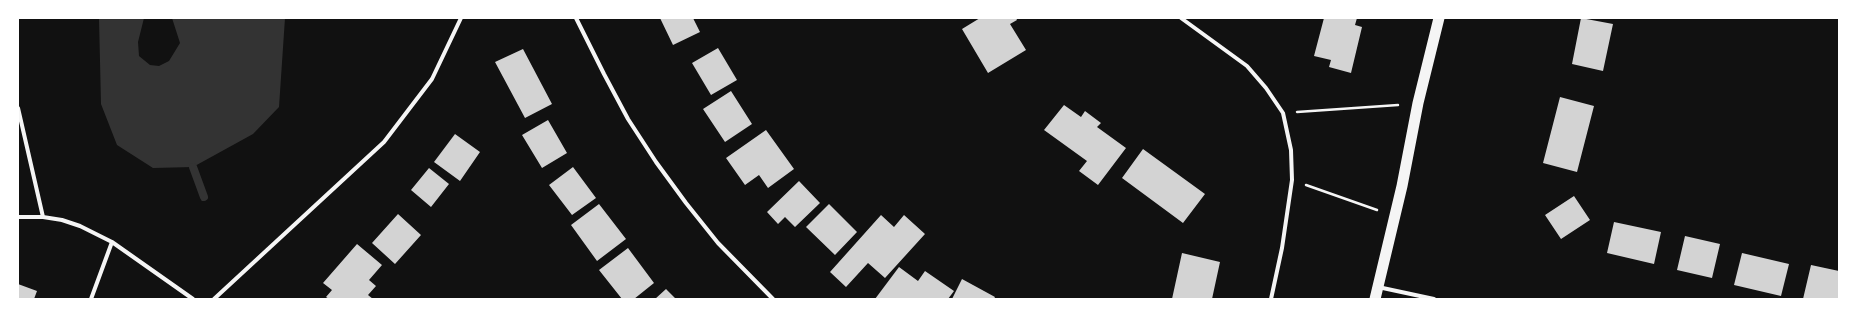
<!DOCTYPE html>
<html>
<head>
<meta charset="utf-8">
<style>
	body { margin:0 }
	#map { position:relative; width:1857px; height:317px; overflow:hidden; background:#111; font-family:Signika,sans-serif }
	canvas { display:block }
	.frame { position:absolute; inset:0; border:19px solid #fff; pointer-events:none }
</style>
</head>
<body>
<div id="map">
<canvas width="1857" height="317"></canvas>
<div class="frame"></div>
</div>
<script>
const ctx = document.querySelector('canvas').getContext('2d');
ctx.lineJoin = 'round';
function fillPath(path, color) { ctx.fillStyle = color; ctx.fill(path, 'evenodd'); }
const poly = rows => new Path2D(rows.map(r => 'M' + r).join(''));
function trace(path, color, width, dash) { ctx.strokeStyle = color; ctx.lineWidth = width; ctx.lineCap = dash ? 'butt' : 'round'; ctx.setLineDash(dash || []); ctx.stroke(path); }
fillPath(poly([
	[99,18,144,18,138,42,139,56,150,65,159,66,169,61,180,43,172,18,285,18,279,107,253,134,193,167,153,168,117,145,101,104]
]), '#333');
trace(poly([
	[193,167,204,197]
]), '#333', 8);
fillPath(poly([
	[660,18,693,18,700,32,673,45],
	[980,18,1016,18,1017,20,1010,24,1026,50,988,73,962,29],
	[1324,18,1357,18,1355,25,1362,27,1351,73,1329,67,1331,60,1314,56],
	[1581,18,1613,24,1603,71,1572,64],
	[718,48,737,80,711,95,692,63],
	[523,49,552,104,525,118,495,62],
	[731,91,752,124,725,142,703,109],
	[1560,97,1594,106,1577,172,1543,163],
	[1064,105,1081,117,1085,111,1101,123,1097,127,1126,148,1098,185,1079,171,1087,161,1044,130],
	[548,120,567,153,542,168,522,135],
	[766,130,794,169,768,188,759,175,745,185,726,158],
	[455,134,480,152,460,181,434,162],
	[1143,149,1205,194,1183,223,1122,178],
	[573,167,596,198,572,215,549,185],
	[429,168,449,184,431,207,411,190],
	[799,181,820,203,795,227,785,217,778,224,767,212],
	[1574,196,1590,220,1561,239,1545,215],
	[599,204,626,239,597,261,571,225],
	[829,204,857,232,835,255,806,227],
	[398,214,421,235,395,264,372,243],
	[881,215,894,227,904,215,925,234,885,278,868,263,846,287,830,272],
	[1614,222,1661,232,1654,264,1607,253],
	[1685,236,1720,244,1712,278,1677,270],
	[357,244,382,265,369,280,376,286,368,295,373,299,329,299,326,297,332,290,323,283],
	[628,248,654,283,634,299,622,299,599,270],
	[1182,253,1220,262,1212,299,1172,299],
	[1742,253,1789,264,1781,296,1734,285],
	[1811,265,1839,271,1839,299,1803,299],
	[899,267,918,281,925,271,954,291,948,299,875,299],
	[962,279,995,297,994,299,952,299],
	[18,284,37,291,34,299,18,299],
	[666,289,676,299,655,299]
]), '#d3d3d3');
trace(poly([
	[1297,112,1398,105],
	[1306,185,1377,210]
]), '#f5f5f5', 2.5);
trace(poly([
	[576,18,604,74,628,119,656,162,686,203,718,243,773,299],
	[1181,18,1247,66,1266,88,1283,113,1291,150,1292,180,1282,248,1271,299],
	[18,108,43,217],
	[18,217,43,217,62,220,80,226,112,242,193,299],
	[1378,287,1434,299],
	[91,299,112,242],
	[214,299,384,142,432,79,461,18]
]), '#f5f5f5', 4);
trace(poly([
	[1375,299,1402,186,1418,103,1439,18]
]), '#f5f5f5', 11);
</script>
</body>
</html>
